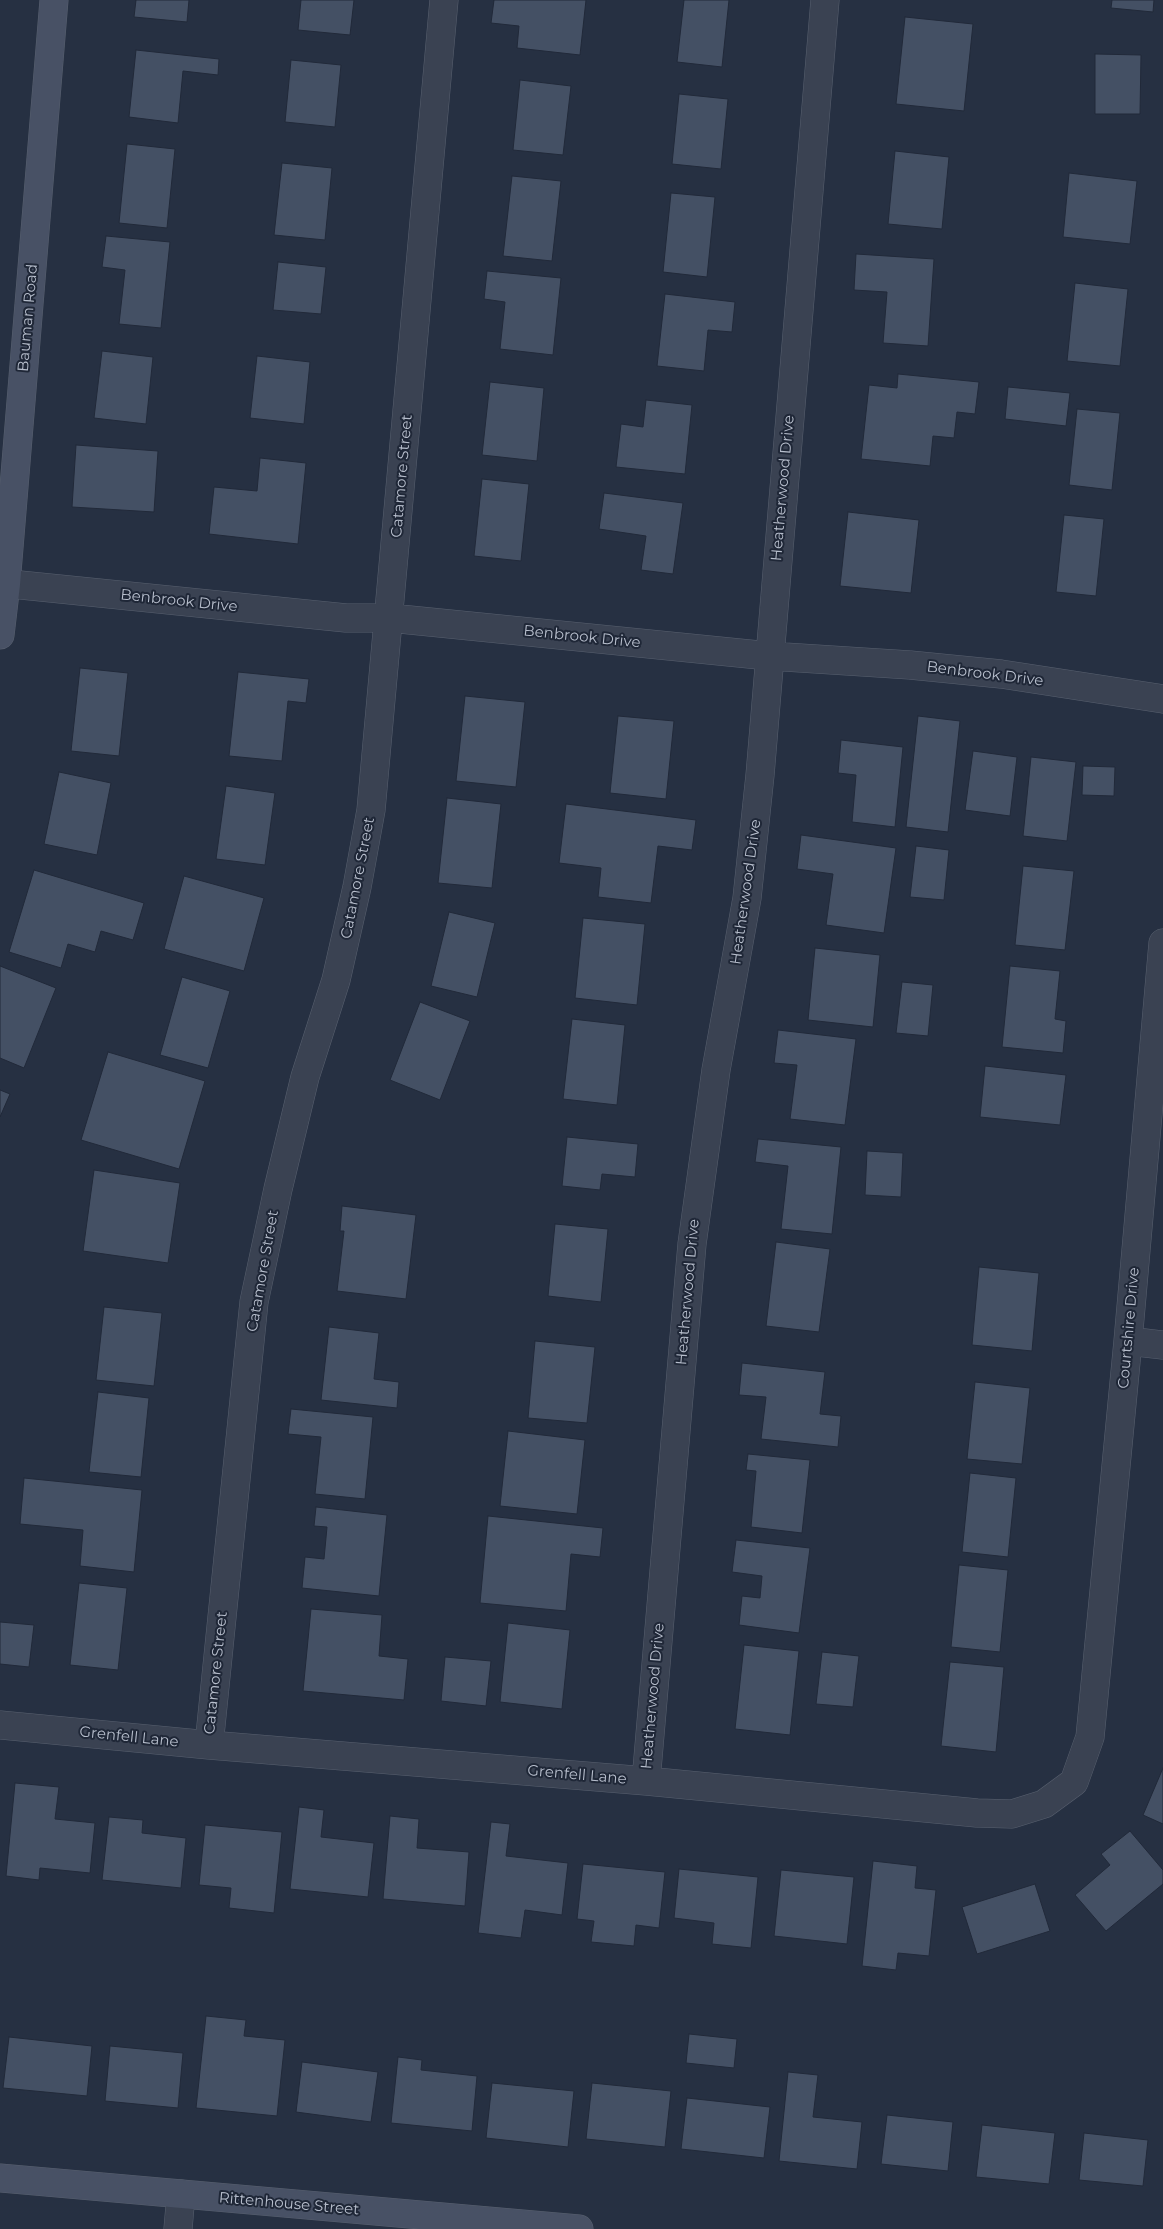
<!DOCTYPE html>
<html>
<head>
<meta charset="utf-8">
<style>
	body { margin:0 }
	canvas { display:block; background:#263042 }
</style>
</head>
<body>
<canvas width="1163" height="2229"></canvas>
<script>
const ctx = document.querySelector('canvas').getContext('2d');
ctx.lineJoin = 'round';
function fillPath(path, color) { ctx.fillStyle = color; ctx.fill(path, 'evenodd'); }
const poly = rows => new Path2D(rows.map(r => 'M' + r).join(''));
function trace(path, color, width, dash) { ctx.strokeStyle = color; ctx.lineWidth = width; ctx.lineCap = dash ? 'butt' : 'round'; ctx.setLineDash(dash || []); ctx.stroke(path); }
function write(font, color, halo, rows, align = 'center') {
  ctx.font = font + ' Montserrat,sans-serif'; ctx.lineWidth = 4; ctx.setLineDash([]); ctx.textBaseline = 'middle'; ctx.strokeStyle = halo; ctx.fillStyle = color; for (const [text, x, y, turn = 0] of rows) {
    ctx.save(); ctx.translate(x, y); ctx.rotate((+turn || 0) * Math.PI / 180); ctx.textAlign = isNaN(turn) ? turn : align; if (halo) ctx.strokeText(text, 0, 0); ctx.fillText(text, 0, 0); ctx.restore();
  }
}
const building = poly([
	[136,0,189,0,187,22,134,17,136,0],
	[301,0,354,0,350,35,298,30,301,0],
	[494,0,586,0,580,55,517,48,519,26,491,23,494,0],
	[684,0,729,0,722,67,677,62,684,0],
	[1112,0,1154,0,1153,12,1111,8,1112,0],
	[905,17,973,24,964,111,896,104,905,17],
	[136,50,219,59,218,75,183,71,178,123,129,117,136,50],
	[1095,54,1141,55,1140,114,1095,114,1095,54],
	[291,60,341,65,335,127,285,122,291,60],
	[520,80,571,86,563,155,513,150,520,80],
	[679,94,728,99,721,169,672,164,679,94],
	[127,144,175,149,167,228,119,223,127,144],
	[895,151,949,157,942,229,888,224,895,151],
	[282,163,332,168,325,240,274,235,282,163],
	[1069,173,1137,181,1130,244,1063,237,1069,173],
	[512,176,561,181,552,261,503,256,512,176],
	[671,193,715,197,707,277,663,272,671,193],
	[106,236,170,242,161,328,119,324,125,270,102,267,106,236],
	[856,254,934,259,928,346,883,343,887,292,854,290,856,254],
	[278,262,326,267,321,314,273,310,278,262],
	[487,271,561,278,553,355,500,349,505,302,484,299,487,271],
	[1075,283,1128,289,1120,366,1067,361,1075,283],
	[665,294,735,302,732,332,708,330,704,371,657,366,665,294],
	[102,351,153,357,146,424,94,418,102,351],
	[257,356,310,362,304,424,250,418,257,356],
	[898,374,979,382,975,414,957,412,954,438,933,436,930,466,861,459,869,385,897,388,898,374],
	[490,382,544,388,537,461,482,455,490,382],
	[1008,387,1070,393,1066,426,1005,419,1008,387],
	[646,400,692,405,685,474,616,467,621,424,643,427,646,400],
	[1077,409,1120,413,1112,490,1069,485,1077,409],
	[76,445,158,451,154,512,72,507,76,445],
	[260,458,306,463,298,544,209,534,214,487,257,491,260,458],
	[482,479,529,484,521,561,474,556,482,479],
	[604,493,683,503,673,574,641,570,646,536,599,529,604,493],
	[848,512,919,520,911,593,840,586,848,512],
	[1064,515,1104,519,1096,596,1056,592,1064,515],
	[80,668,128,673,119,756,71,751,80,668],
	[238,672,309,679,306,703,288,701,282,761,229,756,238,672],
	[465,696,525,702,516,787,456,781,465,696],
	[618,716,674,721,666,799,610,793,618,716],
	[918,716,960,721,948,832,906,827,918,716],
	[841,740,903,747,895,827,852,822,856,775,838,773,841,740],
	[973,751,1017,757,1010,816,965,810,973,751],
	[1031,757,1076,762,1067,841,1023,836,1031,757],
	[1083,766,1115,767,1114,796,1082,795,1083,766],
	[59,772,111,783,97,855,44,844,59,772],
	[226,786,275,793,265,865,216,859,226,786],
	[447,798,501,804,492,888,438,883,447,798],
	[566,804,696,820,692,850,658,846,651,903,598,897,601,868,559,863,566,804],
	[801,835,896,848,884,933,826,925,833,874,797,869,801,835],
	[916,846,949,850,944,900,910,897,916,846],
	[1023,866,1074,871,1065,950,1015,945,1023,866],
	[34,870,144,903,133,940,101,931,95,952,68,944,61,968,9,952,34,870],
	[184,876,264,898,244,971,164,949,184,876],
	[449,912,495,923,477,997,431,986,449,912],
	[583,918,645,924,637,1005,575,998,583,918],
	[815,948,880,955,873,1027,808,1020,815,948],
	[0,966,56,988,24,1068,0,1058,0,966],
	[1010,966,1060,971,1055,1019,1066,1021,1063,1053,1002,1047,1010,966],
	[182,977,230,991,208,1068,160,1055,182,977],
	[902,982,933,985,928,1036,896,1033,902,982],
	[420,1002,470,1021,440,1100,390,1080,420,1002],
	[572,1019,625,1025,617,1105,563,1099,572,1019],
	[778,1030,856,1039,845,1125,790,1119,797,1065,774,1063,778,1030],
	[108,1052,205,1081,179,1169,81,1140,108,1052],
	[985,1066,1066,1075,1060,1125,980,1117,985,1066],
	[0,1090,10,1094,0,1117,0,1090],
	[567,1137,638,1144,635,1177,602,1174,600,1190,562,1186,567,1137],
	[758,1139,841,1147,832,1234,781,1229,788,1166,755,1162,758,1139],
	[867,1151,903,1153,901,1197,865,1195,867,1151],
	[94,1170,180,1183,168,1263,83,1251,94,1170],
	[342,1206,416,1215,406,1299,337,1291,344,1231,340,1231,342,1206],
	[555,1224,608,1229,601,1302,548,1296,555,1224],
	[776,1242,830,1249,819,1332,766,1326,776,1242],
	[979,1267,1039,1273,1032,1351,972,1345,979,1267],
	[104,1307,162,1313,154,1386,96,1380,104,1307],
	[329,1327,379,1333,374,1379,399,1382,397,1408,321,1400,329,1327],
	[535,1341,595,1347,587,1423,528,1418,535,1341],
	[742,1363,825,1372,820,1414,841,1416,838,1447,761,1439,766,1397,739,1395,742,1363],
	[975,1382,1030,1388,1022,1464,967,1459,975,1382],
	[98,1392,149,1398,141,1477,89,1472,98,1392],
	[291,1409,373,1417,365,1499,315,1494,321,1437,288,1434,291,1409],
	[508,1431,585,1440,577,1514,500,1506,508,1431],
	[748,1454,810,1460,802,1533,751,1527,756,1471,746,1470,748,1454],
	[970,1473,1016,1478,1008,1557,962,1552,970,1473],
	[24,1478,142,1490,134,1572,80,1566,83,1530,20,1524,24,1478],
	[316,1507,387,1515,379,1596,302,1588,305,1557,324,1559,327,1527,314,1526,316,1507],
	[488,1516,603,1528,600,1557,571,1554,566,1611,480,1603,488,1516],
	[736,1540,810,1548,799,1633,739,1625,742,1596,760,1598,762,1576,732,1572,736,1540],
	[959,1565,1008,1570,1000,1652,951,1647,959,1565],
	[79,1583,127,1588,118,1670,70,1665,79,1583],
	[311,1609,382,1615,379,1656,408,1659,404,1700,303,1691,311,1609],
	[0,1622,34,1625,29,1667,0,1664,0,1622],
	[508,1623,570,1630,562,1709,500,1702,508,1623],
	[744,1645,799,1651,790,1735,735,1729,744,1645],
	[822,1652,859,1656,853,1707,816,1704,822,1652],
	[445,1657,491,1661,486,1706,441,1701,445,1657],
	[950,1662,1004,1667,996,1752,941,1746,950,1662],
	[1163,1768,1163,1824,1143,1815,1163,1768],
	[15,1783,59,1787,55,1819,95,1823,90,1873,40,1868,39,1880,6,1876,15,1783],
	[299,1807,324,1810,321,1837,374,1843,368,1897,290,1889,299,1807],
	[390,1816,419,1819,417,1848,469,1852,465,1906,383,1899,390,1816],
	[109,1817,143,1820,142,1833,186,1838,181,1888,102,1880,109,1817],
	[491,1822,510,1824,506,1856,568,1863,562,1915,525,1910,521,1938,478,1933,491,1822],
	[205,1825,282,1832,274,1913,229,1908,231,1888,199,1885,205,1825],
	[1130,1831,1163,1870,1163,1884,1106,1931,1075,1895,1110,1865,1101,1854,1130,1831],
	[873,1861,917,1866,915,1888,936,1890,929,1956,898,1953,896,1970,862,1966,873,1861],
	[583,1864,665,1872,659,1928,636,1925,634,1946,591,1942,594,1921,577,1919,583,1864],
	[679,1869,758,1877,751,1948,712,1944,714,1923,674,1918,679,1869],
	[781,1870,854,1877,847,1944,774,1936,781,1870],
	[1035,1884,1050,1931,977,1954,962,1907,1035,1884],
	[206,2016,246,2020,244,2036,285,2040,277,2116,196,2108,206,2016],
	[689,2034,737,2039,734,2068,686,2063,689,2034],
	[9,2037,92,2046,87,2096,3,2088,9,2037],
	[110,2046,183,2053,178,2108,105,2101,110,2046],
	[398,2057,422,2060,421,2070,477,2076,472,2131,391,2123,398,2057],
	[302,2062,378,2072,371,2122,296,2112,302,2062],
	[788,2072,818,2075,813,2117,862,2122,857,2169,779,2161,788,2072],
	[492,2083,574,2091,568,2147,486,2138,492,2083],
	[592,2083,671,2091,665,2147,586,2139,592,2083],
	[687,2098,770,2107,764,2158,681,2149,687,2098],
	[887,2115,953,2122,948,2171,881,2164,887,2115],
	[982,2125,1055,2133,1049,2184,976,2177,982,2125],
	[1084,2133,1148,2140,1143,2186,1079,2180,1084,2133]
]);
fillPath(building, '#445064');
trace(building, '#212939', 1);
const street = poly([
	[0,583,346,618,390,618,769,656,910,665,1001,674,1163,699],
	[1128,1341,1163,1345],
	[0,1725,209,1745,646,1781,977,1813,1012,1814,1044,1804,1074,1782,1090,1737,1128,1341,1163,943],
	[209,1745,254,1302,278,1189,305,1077,336,980,357,887,371,810,444,0],
	[646,1781,692,1244,716,1070,747,898,760,775,825,0],
	[178,2229,181,2194]
]);
const secondary = poly([
	[0,635,6,584,54,0],
	[0,2178,579,2229]
]);
trace(street, '#58606f', 29);
trace(secondary, '#58606f', 29);
trace(street, '#3a4252', 28);
trace(secondary, '#485165', 28);
write('15px', '#b7becc', '#1f2737', [
	["Bauman Road",28,318,-85],
	["Catamore Street",402,476,-85],
	["Heatherwood Drive",783,488,-85],
	["Benbrook Drive",179,601,6],
	["Benbrook Drive",582,637,6],
	["Benbrook Drive",985,674,7],
	["Catamore Street",358,878,-79],
	["Heatherwood Drive",746,892,-82],
	["Catamore Street",263,1271,-80],
	["Heatherwood Drive",688,1292,-85],
	["Courtshire Drive",1129,1328,-85],
	["Catamore Street",216,1673,-84],
	["Heatherwood Drive",653,1696,-85],
	["Grenfell Lane",129,1737,6],
	["Grenfell Lane",577,1775,5],
	["Rittenhouse Street",289,2204,5]
]);
</script>
</body>
</html>
